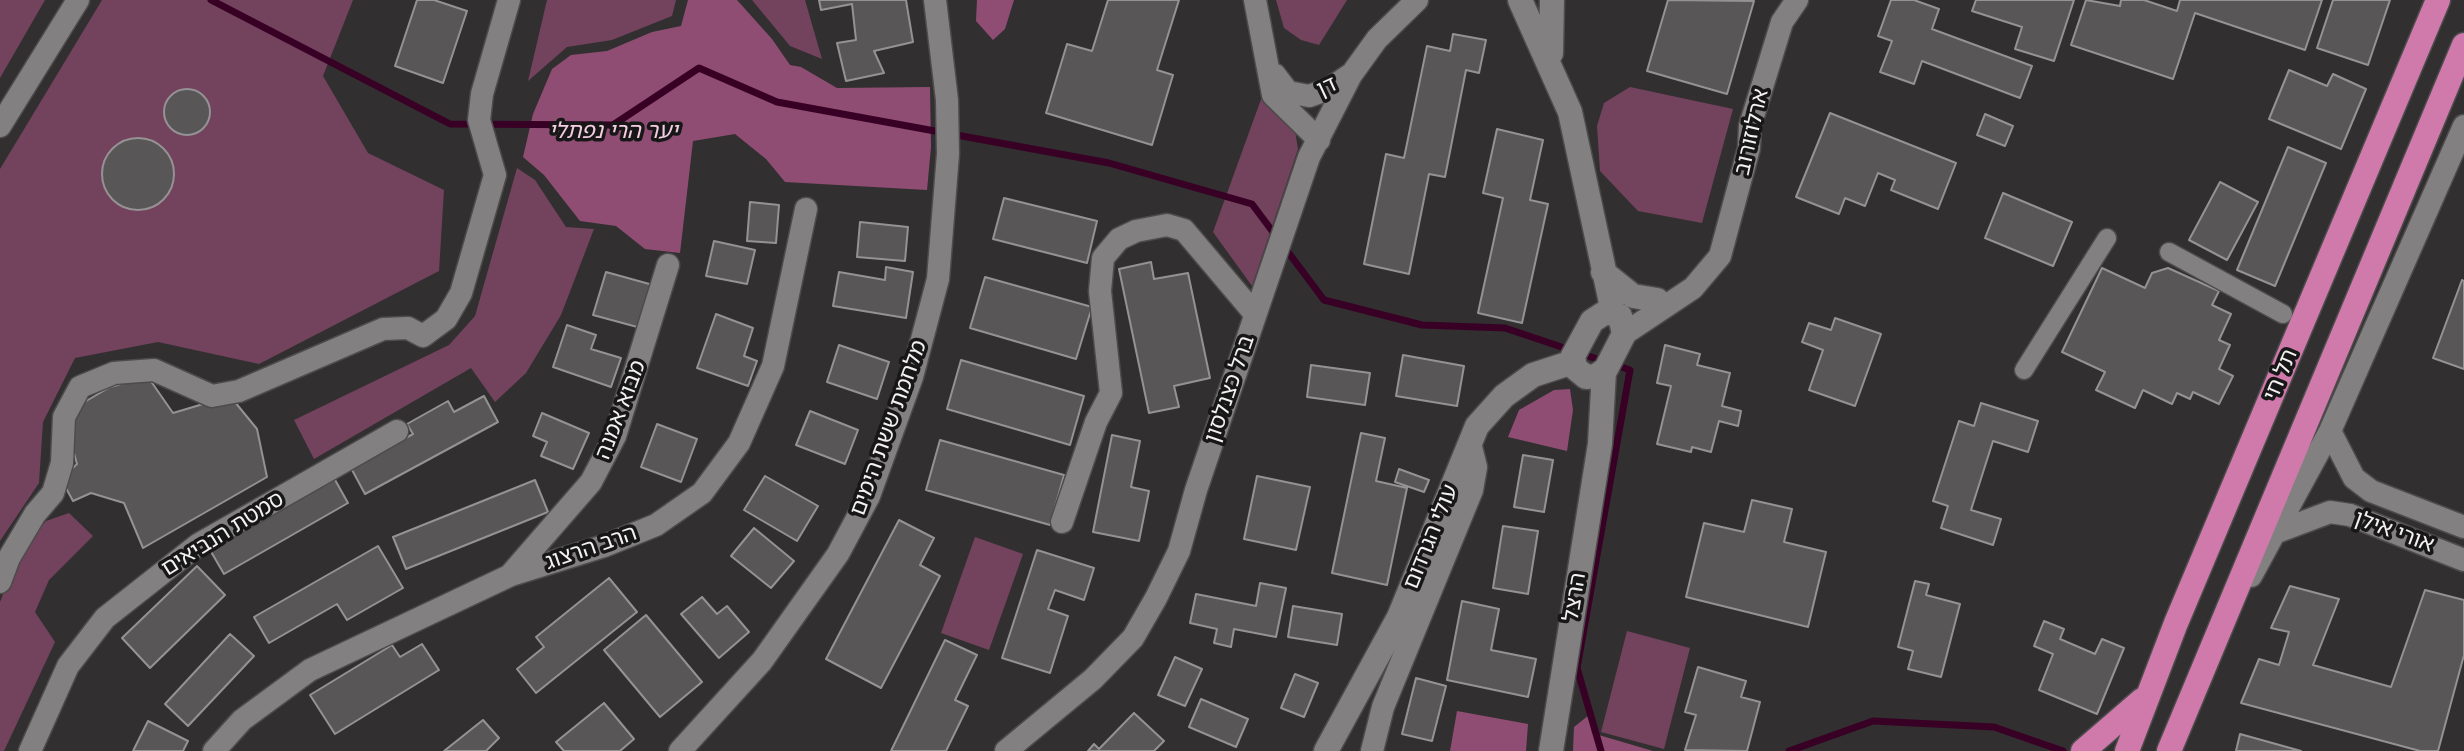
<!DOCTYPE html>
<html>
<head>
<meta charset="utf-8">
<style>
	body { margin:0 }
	canvas { display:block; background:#312f30 }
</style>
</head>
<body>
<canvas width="2464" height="751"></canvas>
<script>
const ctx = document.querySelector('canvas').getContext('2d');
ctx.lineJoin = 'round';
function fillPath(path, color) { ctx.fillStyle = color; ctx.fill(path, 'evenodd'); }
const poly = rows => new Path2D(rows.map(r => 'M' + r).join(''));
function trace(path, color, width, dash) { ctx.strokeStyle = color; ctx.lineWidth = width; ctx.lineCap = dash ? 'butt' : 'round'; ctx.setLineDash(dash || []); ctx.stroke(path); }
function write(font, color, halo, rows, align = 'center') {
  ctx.font = font + ' Georgia,"Noto Sans Hebrew",serif'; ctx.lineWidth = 7; ctx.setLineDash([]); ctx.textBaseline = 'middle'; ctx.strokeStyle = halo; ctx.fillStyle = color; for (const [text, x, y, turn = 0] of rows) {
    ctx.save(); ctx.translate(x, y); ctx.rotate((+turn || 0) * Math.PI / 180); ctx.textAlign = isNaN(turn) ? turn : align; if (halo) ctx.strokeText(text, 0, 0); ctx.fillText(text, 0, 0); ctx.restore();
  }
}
fillPath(poly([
	[0,0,45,0,0,78],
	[102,0,353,0,323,76,368,153,444,190,439,271,259,364,158,342,75,358,43,422,39,483,0,541,0,169],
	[547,0,676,0,672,16,612,40,567,47,528,81],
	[752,0,805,0,822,59,790,46],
	[1276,0,1347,0,1319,45,1301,40,1284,28],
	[1630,87,1733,109,1702,223,1638,211,1600,171,1597,126,1604,103],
	[1264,91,1294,124,1298,149,1252,286,1213,232],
	[517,168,535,180,566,227,594,229,561,315,526,373,495,402,471,368,314,459,294,420,449,345,475,316],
	[69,513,93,536,49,580,35,612,55,642,4,751,0,751,0,602,20,552,46,521],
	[975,537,1023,554,989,650,941,633],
	[1627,631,1690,648,1664,749,1601,732]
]), '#73425d');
fillPath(poly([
	[688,0,737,0,772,39,790,65,801,67,837,88,930,87,931,147,927,190,785,182,766,159,735,134,693,141,680,253,645,249,616,226,580,221,544,175,523,157,533,114,552,69,571,55,607,51,652,32,681,26],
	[977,0,1014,0,1005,29,993,40,976,21],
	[1570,389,1573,410,1567,451,1508,437,1519,410,1554,390],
	[1457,711,1528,724,1526,751,1450,751],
	[1589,715,1592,733,1653,751,1573,751,1574,727]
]), '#904d73');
trace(poly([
	[211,0,450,124,613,125,699,68,777,102,1109,163,1252,204,1324,300,1422,325,1505,328,1630,370,1577,668,1601,751],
	[1789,751,1873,721,1994,727,2063,751]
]), '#390025', 7);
const building = poly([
	[417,0,434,0,467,11,443,83,395,66,417,0],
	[819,0,906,0,913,42,874,51,884,73,846,81,837,43,856,40,852,4,821,10,819,0],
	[1108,0,1179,0,1157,70,1173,75,1152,145,1046,113,1067,44,1092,51,1108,0],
	[1668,0,1754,1,1727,94,1647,71,1668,0],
	[1891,0,1914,0,1939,9,1932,29,2032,66,2020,98,1922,61,1914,84,1880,72,1892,41,1878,36,1891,0],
	[1976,0,2074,0,2054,61,2015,49,2022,27,1972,11,1976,0],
	[2086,0,2120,6,2121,0,2144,0,2177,11,2180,0,2322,0,2305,50,2195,13,2173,79,2071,45,2086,0],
	[2333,0,2390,0,2368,65,2317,48,2333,0],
	[1453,34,1486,40,1479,73,1466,70,1445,177,1429,174,1409,274,1364,264,1386,154,1404,158,1427,46,1450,51,1453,34],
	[2289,70,2327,86,2333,74,2366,89,2341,149,2269,119,2289,70],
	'164 112a23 23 0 1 1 46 0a23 23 0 1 1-46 0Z',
	[1830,113,1956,163,1938,209,1891,190,1895,180,1878,173,1865,206,1845,198,1839,214,1796,197,1830,113],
	[1985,114,2013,126,2005,146,1977,135,1985,114],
	[1497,129,1543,140,1530,200,1548,204,1522,323,1478,313,1503,198,1483,193,1497,129],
	'102 174a36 36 0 1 1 72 0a36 36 0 1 1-72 0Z',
	[2288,147,2326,163,2275,286,2237,270,2288,147],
	[2220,182,2258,202,2227,260,2189,240,2220,182],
	[2003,193,2072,222,2053,266,1985,238,2003,193],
	[1004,198,1097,221,1087,263,993,239,1004,198],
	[750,202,779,205,776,243,747,241,750,202],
	[860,222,908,227,905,261,857,257,860,222],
	[714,241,755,250,747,284,706,276,714,241],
	[1151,262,1154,279,1188,273,1210,378,1174,386,1179,407,1149,413,1119,269,1151,262],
	[886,267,913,272,906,318,833,306,839,272,885,280,886,267],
	[2102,268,2145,288,2152,273,2168,268,2219,291,2212,305,2231,314,2219,340,2230,345,2219,369,2233,376,2219,404,2193,392,2190,399,2177,393,2172,404,2143,390,2135,408,2096,390,2105,372,2062,352,2102,268],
	[606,272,653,285,641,328,593,315,606,272],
	[985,277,1092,307,1076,359,970,328,985,277],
	[2462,280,2464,281,2464,369,2433,358,2462,280],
	[716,314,753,328,744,356,757,361,748,386,697,368,716,314],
	[1835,318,1881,334,1855,406,1809,390,1823,350,1802,342,1809,323,1831,330,1835,318],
	[567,325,596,335,591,349,621,358,611,387,553,367,567,325],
	[839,345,889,362,877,399,827,382,839,345],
	[1665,345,1700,354,1697,365,1730,373,1722,406,1741,411,1738,426,1719,421,1711,452,1692,447,1691,452,1657,444,1671,386,1657,383,1665,345],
	[1403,355,1464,366,1457,406,1396,396,1403,355],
	[961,360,1084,396,1070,445,947,409,961,360],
	[1311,365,1370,373,1365,405,1307,397,1311,365],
	[148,377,173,413,230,396,257,429,267,477,143,548,124,503,91,493,73,501,61,479,77,464,67,428,81,404,110,387,148,377],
	[484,396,498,422,365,494,351,468,413,434,407,424,448,401,454,412,484,396],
	[1981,403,2038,421,2028,452,1993,441,1971,510,2001,519,1993,545,1941,528,1948,506,1933,501,1959,421,1974,426,1981,403],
	[810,411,858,430,845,464,796,445,810,411],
	[542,413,589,433,573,469,541,456,547,442,533,436,542,413],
	[657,424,697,439,681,482,641,467,657,424],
	[1361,433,1385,438,1376,481,1407,488,1387,585,1332,573,1361,433],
	[1112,435,1140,441,1131,487,1149,491,1139,541,1093,532,1112,435],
	[940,440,1064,475,1050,525,926,490,940,440],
	[1523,455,1553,460,1544,512,1514,507,1523,455],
	[1399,469,1429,480,1424,492,1395,482,1399,469],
	[765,476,818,506,797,541,744,510,765,476],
	[1257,476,1310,487,1296,550,1244,539,1257,476],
	[334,478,348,503,224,574,210,550,334,478],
	[535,480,548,512,406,569,393,537,535,480],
	[1752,500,1792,509,1784,542,1826,552,1808,627,1686,597,1704,523,1744,532,1752,500],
	[899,520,934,538,920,565,940,576,881,688,826,659,899,520],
	[1503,526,1538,531,1528,594,1493,588,1503,526],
	[754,528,794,561,771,588,731,556,754,528],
	[378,546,403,588,347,620,337,604,269,643,254,617,378,546],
	[1037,550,1094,568,1084,600,1055,590,1048,609,1068,616,1050,673,1002,658,1037,550],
	[197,566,225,595,150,668,122,638,197,566],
	[609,578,637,612,536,693,517,669,544,647,536,637,609,578],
	[1915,581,1929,584,1926,595,1960,604,1941,677,1908,669,1913,651,1898,647,1915,581],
	[1260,583,1286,588,1276,637,1234,629,1231,647,1214,643,1217,629,1190,623,1196,594,1256,606,1260,583],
	[2290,586,2339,599,2313,665,2391,687,2425,590,2464,600,2464,655,2438,751,2420,751,2241,703,2259,659,2279,665,2289,632,2271,628,2290,586],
	[702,597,717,614,727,606,749,632,719,658,681,614,702,597],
	[1462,601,1499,609,1491,650,1536,659,1528,697,1447,680,1462,601],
	[1293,606,1342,614,1337,645,1288,637,1293,606],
	[646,615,702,682,660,717,604,650,646,615],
	[2044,621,2064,629,2060,639,2095,654,2102,639,2124,648,2097,714,2039,690,2053,654,2034,646,2044,621],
	[230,634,254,656,188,726,165,704,230,634],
	[945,640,977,655,955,700,968,706,946,751,891,751,945,640],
	[422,644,439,670,335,734,310,695,392,645,400,657,422,644],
	[1175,657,1202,669,1185,706,1158,695,1175,657],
	[1698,667,1746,681,1741,697,1760,702,1747,751,1685,750,1696,715,1685,712,1698,667],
	[1295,674,1318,683,1304,717,1281,708,1295,674],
	[1416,678,1446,686,1432,741,1402,734,1416,678],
	[1201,699,1248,719,1236,747,1189,727,1201,699],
	[604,703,634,739,620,751,564,751,556,742,604,703],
	[1134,713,1164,741,1154,751,1088,751,1094,744,1099,749,1134,713],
	[483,720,499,738,486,751,444,751,483,720],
	[148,721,188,741,183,751,133,751,148,721],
	[2240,734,2301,751,2236,751,2240,734]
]);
fillPath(building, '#595657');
trace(building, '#959294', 2);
const pedestrian = poly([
	[2169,252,2283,314],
	[2024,370,2107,238]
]);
const minor = poly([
	[1255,0,1273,95,1319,140],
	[1275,75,1288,92,1309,96,1329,89,1350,75],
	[0,126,78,0],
	[1624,334,1693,288,1720,256,1749,148,1750,126,1782,22,1797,0],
	[2330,431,2354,478,2371,491,2464,527],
	[1062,522,1096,422,1111,393,1100,291,1103,258,1119,239,1136,231,1167,225,1184,230,1255,314],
	[2277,532,2330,512,2350,515,2464,560],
	[511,574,591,482,615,436,668,265],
	[2251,576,2330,431,2464,126],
	[0,582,9,558,35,514,53,493,62,463,64,417,80,387,114,373,154,370,212,396,239,391,383,329,408,328,423,336,446,319,461,293,495,175,479,120,482,94,509,0],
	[30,751,68,666,105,618,199,544,397,431],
	[214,751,242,720,310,670,511,575,604,546,656,525,702,493,739,443,773,366,806,209],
	[680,751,762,661,838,554,869,496,912,377,938,279,948,154,947,100,935,0],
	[1006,751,1093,679,1133,638,1156,598,1179,551,1196,490,1309,157,1351,75,1377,39,1417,0],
	[1372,751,1383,707,1472,490,1476,467,1470,443]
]);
const tertiary = poly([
	[1520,0,1570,112,1613,312],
	[1551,53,1552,0],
	[1603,272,1633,296,1657,300],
	[1606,312,1620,316,1624,334,1606,369,1596,376,1586,377,1575,368,1573,356,1592,321,1606,312],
	[1326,751,1399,617,1477,426,1504,396,1533,375,1573,362],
	[1551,751,1600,444,1604,371]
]);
const trunk = poly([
	[2083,751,2142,700],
	[2127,751,2176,623,2438,0],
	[2169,751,2464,45]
]);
trace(pedestrian, '#4d4b4c', 21);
trace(minor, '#4d4b4c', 25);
trace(tertiary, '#4d4b4c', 27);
trace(trunk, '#4d4b4c', 27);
trace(pedestrian, '#838081', 18);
trace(minor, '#838081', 22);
trace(tertiary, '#838081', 24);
trace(trunk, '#cf7aaa', 24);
write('22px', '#f3f1f2', '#181718', [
	["דן",1327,87,-25],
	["ארלוזורוב",1752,132,-77],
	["תל חי",2281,375,-67],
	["ברל כצנלסון",1230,389,-71],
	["מבוא אמנה",621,410,-69],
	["מלחמת ששת הימים",889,428,-70],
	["אורי אילן",2394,532,20],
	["סמטת הנביאים",223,534,-32],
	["עולי הגרדום",1431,537,-68],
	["הרב הרצוג",591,548,-19],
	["הרצל",1575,597,-81]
]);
write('italic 22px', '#f5cde1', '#181718', [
	["יער הרי נפתלי",613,132]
]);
</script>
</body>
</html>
